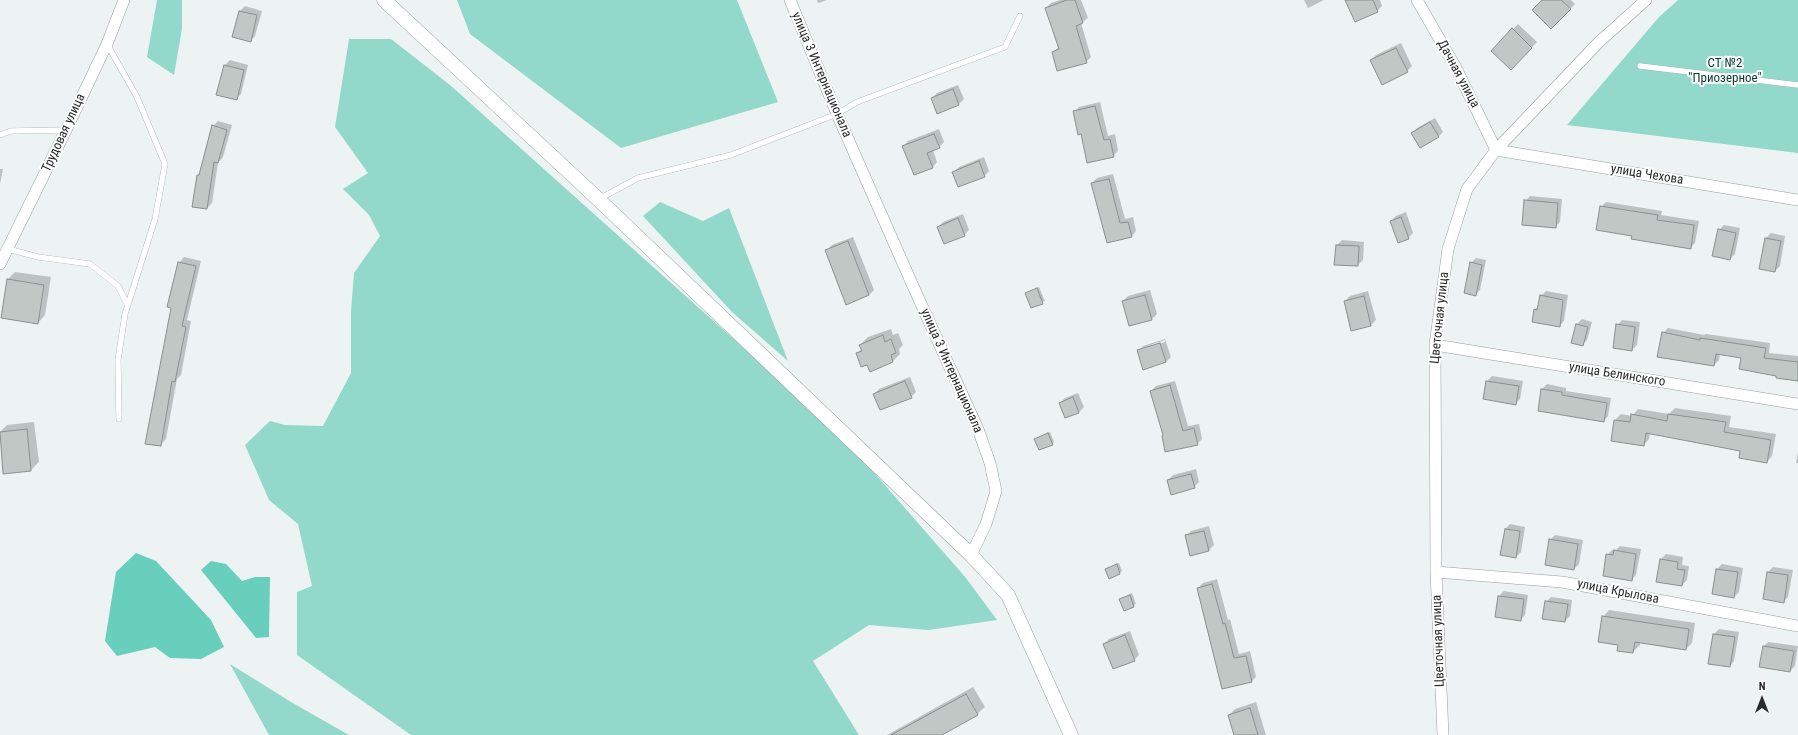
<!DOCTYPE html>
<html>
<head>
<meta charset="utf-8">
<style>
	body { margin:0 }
	#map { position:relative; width:1798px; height:735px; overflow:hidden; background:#ecf3f2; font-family:"Roboto Condensed",sans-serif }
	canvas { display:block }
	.north { position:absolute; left:1742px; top:679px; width:40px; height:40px; -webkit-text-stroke:3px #feffff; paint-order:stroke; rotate:0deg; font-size:11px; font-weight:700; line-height:16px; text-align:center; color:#292b2b }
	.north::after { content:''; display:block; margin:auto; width:14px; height:18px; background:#292b2b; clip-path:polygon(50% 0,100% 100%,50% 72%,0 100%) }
</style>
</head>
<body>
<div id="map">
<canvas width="1798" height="735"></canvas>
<div class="north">N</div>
</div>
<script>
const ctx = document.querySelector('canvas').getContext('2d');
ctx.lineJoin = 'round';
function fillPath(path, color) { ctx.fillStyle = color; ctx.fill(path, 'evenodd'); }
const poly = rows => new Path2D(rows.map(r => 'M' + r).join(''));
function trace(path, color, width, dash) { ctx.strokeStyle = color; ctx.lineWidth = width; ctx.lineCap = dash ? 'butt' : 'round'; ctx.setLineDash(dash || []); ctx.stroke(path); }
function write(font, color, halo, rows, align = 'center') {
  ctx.font = font + ' "Roboto Condensed",sans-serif'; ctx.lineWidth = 4; ctx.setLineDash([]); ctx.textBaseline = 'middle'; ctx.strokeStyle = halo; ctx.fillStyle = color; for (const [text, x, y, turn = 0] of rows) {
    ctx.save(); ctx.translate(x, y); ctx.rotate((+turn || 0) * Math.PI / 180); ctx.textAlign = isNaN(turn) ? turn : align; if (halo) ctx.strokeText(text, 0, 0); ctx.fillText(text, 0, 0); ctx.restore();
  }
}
fillPath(poly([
	[157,0,182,0,182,29,174,75,147,57],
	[457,0,737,0,778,102,621,148,470,34],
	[1678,0,1798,0,1798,153,1567,125,1659,17],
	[349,39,391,39,450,85,842,436,966,578,997,620,929,630,869,625,813,661,859,735,411,735,297,655,297,592,312,586,298,524,269,500,245,445,270,421,285,425,323,426,351,373,351,311,354,273,380,236,369,215,343,189,368,173,335,127],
	[660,202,703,221,729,208,788,361,732,312,643,216],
	[230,664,291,702,349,735,269,735]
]), '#93d9cb');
fillPath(poly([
	[136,553,156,561,211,620,224,647,201,659,170,658,155,647,117,656,105,641,116,572],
	[211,561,226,564,242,581,255,577,270,577,269,637,256,638,201,570]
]), '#67cfbc');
fillPath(poly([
	[817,0,827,0,818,3],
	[1060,0,1081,0,1088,18,1081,23,1091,57,1086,62,1053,52,1059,47,1046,8,1051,3],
	[1304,0,1324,0,1308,8],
	[1350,0,1380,0,1382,6,1377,11],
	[1543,0,1571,0,1575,4,1551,28],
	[245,6,262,11,255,36,250,41,240,11],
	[1518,24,1537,42,1511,69,1492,51],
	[1401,43,1412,66,1407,71,1371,60,1376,55],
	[230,60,248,65,241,94,236,99,225,65],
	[958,85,964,99,959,104,932,98,937,93],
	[1100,102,1108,136,1115,134,1118,151,1113,156,1081,133,1074,112,1079,107],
	[1435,118,1443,132,1438,137,1412,133,1417,128],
	[218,121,232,125,223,157,218,163,212,203,207,208,198,175,200,173,213,126],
	[939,129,944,142,939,147,933,150,937,162,933,167,903,146,908,141],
	[984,157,989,171,984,176,954,172,959,167],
	[0,169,3,169,0,184],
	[1113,174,1125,219,1133,217,1136,231,1132,236,1107,242,1092,183,1097,178],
	[1530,196,1562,199,1560,222,1555,227,1525,201],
	[1606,202,1662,211,1661,215,1699,221,1695,243,1690,248,1633,235,1601,207],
	[1406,212,1413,233,1408,238,1391,221,1396,216],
	[963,214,969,230,964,235,938,227,943,222],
	[1724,225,1740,228,1735,254,1730,259,1719,230],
	[1771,233,1785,236,1780,266,1775,271,1766,238],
	[853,237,874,290,869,295,846,303,827,250,832,245],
	[1342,240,1364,242,1363,260,1358,265,1337,245],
	[184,257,201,261,187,320,191,321,181,375,177,379,166,439,160,445,179,263],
	[1476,258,1486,260,1480,290,1475,295,1471,263],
	[15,272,51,277,45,315,38,323,8,279],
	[1039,287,1045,301,1032,307,1026,293],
	[1150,290,1157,314,1152,319,1123,301,1128,296],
	[1368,291,1376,320,1371,325,1345,301,1350,296],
	[1546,291,1568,295,1564,321,1559,326,1535,309,1539,306,1541,296],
	[1582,319,1592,322,1587,340,1582,345,1572,342,1577,324],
	[1622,320,1640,322,1637,345,1632,350,1617,325],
	[1668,328,1704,335,1706,334,1770,343,1769,353,1798,356,1798,380,1777,376,1742,357,1720,353,1719,360,1714,365,1663,333],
	[891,329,893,335,898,333,903,345,899,349,900,354,893,361,868,363,857,353,862,349,860,345,868,337],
	[1165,339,1171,357,1166,362,1138,351,1143,346],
	[1165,340,1165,342,1142,350,1142,348],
	[1492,376,1523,381,1520,399,1515,404,1484,399,1487,381],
	[910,377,916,392,911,397,874,394,879,389],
	[1175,381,1188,426,1199,424,1202,439,1197,444,1164,435,1151,391,1156,386],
	[1547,384,1566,388,1566,391,1611,398,1608,416,1604,421,1542,389],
	[1078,393,1084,407,1079,412,1066,417,1060,403,1065,398],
	[1675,408,1731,416,1729,427,1776,434,1772,456,1767,462,1741,451,1650,433,1649,439,1644,445,1612,440,1615,420,1621,414,1632,416,1638,409,1669,414],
	[34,422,39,462,31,470,4,473,0,432,7,425],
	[1050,432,1054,442,1052,444,1036,439],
	[1798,452,1798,463,1796,463],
	[1196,469,1199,482,1194,487,1168,480,1173,475],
	[1510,524,1525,527,1521,552,1516,557,1501,555,1505,529],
	[1209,526,1214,545,1209,550,1191,555,1186,536,1191,531],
	[1555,535,1583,540,1579,564,1574,569,1550,540],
	[1620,546,1641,549,1636,575,1631,580,1607,555,1612,550,1616,550],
	[1666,554,1683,557,1682,565,1689,566,1687,580,1682,585,1661,559],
	[1119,563,1122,571,1120,573,1106,569],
	[1722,564,1743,568,1739,592,1734,597,1713,594,1717,569],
	[1773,567,1793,570,1788,597,1783,602,1764,599,1768,572],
	[1217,579,1228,620,1230,619,1239,654,1250,651,1256,677,1251,682,1223,688,1198,588,1203,583],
	[1504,591,1528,595,1525,615,1520,620,1499,596],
	[1132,593,1136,604,1124,610,1120,599],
	[1551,597,1572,600,1570,616,1565,621,1546,602],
	[1609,610,1695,623,1692,643,1686,649,1640,642,1640,645,1633,652,1619,644,1603,617],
	[1719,629,1739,632,1734,661,1730,666,1714,634],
	[1130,631,1139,655,1134,660,1104,644,1109,639],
	[1768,642,1798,646,1795,666,1790,671,1764,646],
	[973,687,985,707,977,714,940,735,887,735],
	[1256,702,1266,735,1235,735,1229,715,1235,709]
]), '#0003');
const building = poly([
	[1067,0,1075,0,1083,23,1076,26,1087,63,1057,71,1052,52,1059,49,1045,8,1067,0],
	[1345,0,1373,0,1378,12,1355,22,1345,0],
	[1542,0,1561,0,1571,9,1551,29,1532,10,1542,0],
	[239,11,257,15,251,42,232,37,239,11],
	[1512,28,1532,48,1511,70,1491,51,1512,28],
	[1396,48,1408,72,1382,85,1370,60,1396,48],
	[224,65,244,70,237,100,216,95,224,65],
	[953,89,959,105,937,114,931,98,953,89],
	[1095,106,1104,140,1110,139,1114,157,1087,163,1081,134,1078,135,1073,111,1095,106],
	[1430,122,1439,137,1420,148,1411,133,1430,122],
	[212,125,227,130,218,163,214,162,207,209,192,207,197,175,199,175,212,125],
	[934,134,940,148,927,153,933,168,914,175,902,146,934,134],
	[979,161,985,177,958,187,952,172,979,161],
	[1109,179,1120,223,1128,222,1132,237,1107,243,1091,183,1109,179],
	[1524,200,1558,203,1556,228,1522,225,1524,200],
	[1600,206,1658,215,1657,220,1694,225,1691,249,1631,239,1632,236,1596,230,1600,206],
	[1401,217,1409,239,1398,243,1390,221,1401,217],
	[958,218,965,236,944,244,937,227,958,218],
	[1718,229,1736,233,1730,260,1712,256,1718,229],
	[1765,238,1781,241,1775,272,1759,269,1765,238],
	[848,241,869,295,846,305,825,250,848,241],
	[1336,245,1359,246,1358,266,1334,265,1336,245],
	[178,262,196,266,182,326,186,327,175,382,172,381,161,446,145,444,171,308,167,307,178,262],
	[1470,262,1482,265,1476,296,1464,293,1470,262],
	[7,279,44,285,38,324,1,318,7,279],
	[1037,288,1043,304,1031,308,1025,293,1037,288],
	[1145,295,1152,320,1129,326,1122,301,1145,295],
	[1540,295,1563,300,1560,327,1532,322,1534,309,1537,310,1540,295],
	[1364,296,1371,326,1351,331,1344,301,1364,296],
	[1576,324,1588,327,1583,346,1571,343,1576,324],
	[1616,324,1635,327,1632,351,1613,348,1616,324],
	[1662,332,1700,340,1700,338,1766,348,1764,358,1798,362,1798,381,1776,378,1776,376,1739,369,1741,358,1716,354,1714,366,1657,357,1662,332],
	[883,335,885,342,891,339,896,353,891,355,893,362,870,372,867,365,861,367,856,353,862,351,859,345,883,335],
	[1160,343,1166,362,1143,370,1137,350,1160,343],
	[905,381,912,398,880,410,873,394,905,381],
	[1486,381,1519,386,1516,405,1483,399,1486,381],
	[1170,385,1183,431,1194,428,1198,445,1165,452,1162,436,1163,435,1150,391,1170,385],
	[1541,389,1562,392,1562,395,1607,403,1604,422,1538,411,1541,389],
	[1073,397,1079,413,1065,418,1059,403,1073,397],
	[1631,414,1667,421,1668,414,1726,422,1724,432,1771,440,1767,463,1739,458,1740,451,1646,433,1644,446,1611,441,1614,420,1630,422,1631,414],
	[27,429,31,471,3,474,0,432,27,429],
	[1048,433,1053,445,1039,450,1034,439,1048,433],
	[1191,474,1195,488,1171,495,1167,480,1191,474],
	[1505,529,1520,531,1516,558,1500,555,1505,529],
	[1204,531,1209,551,1190,556,1185,535,1204,531],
	[1549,539,1578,544,1574,570,1545,565,1549,539],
	[1614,550,1636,554,1632,581,1603,576,1606,554,1613,555,1614,550],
	[1660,559,1678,562,1677,569,1685,570,1682,586,1656,582,1660,559],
	[1117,564,1120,574,1109,579,1105,569,1117,564],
	[1716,569,1738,572,1734,598,1712,594,1716,569],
	[1767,572,1788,575,1784,603,1763,599,1767,572],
	[1212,584,1223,624,1225,623,1234,658,1246,656,1252,682,1222,689,1197,588,1212,584],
	[1130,595,1134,607,1124,611,1119,599,1130,595],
	[1498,596,1524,599,1521,621,1495,617,1498,596],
	[1545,601,1568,604,1565,622,1542,619,1545,601],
	[1602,616,1689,629,1686,650,1635,642,1633,653,1617,651,1618,645,1598,642,1602,616],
	[1713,634,1735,637,1730,667,1708,664,1713,634],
	[1125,635,1135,661,1113,669,1103,644,1125,635],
	[1763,646,1794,651,1790,672,1759,667,1763,646],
	[966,694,978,715,942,735,891,735,966,694],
	[1250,708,1258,735,1234,735,1228,715,1250,708]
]);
fillPath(building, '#c0c7c5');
trace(building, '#89908e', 1);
const service = poly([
	[107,44,137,97,165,164,155,219,125,314,118,360,119,419],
	[1640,66,1798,85],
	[0,135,11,131,66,130],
	[599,199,638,178,731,155,837,114,857,102,1005,47,1020,16],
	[8,249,38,257,90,264,118,286,128,306]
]);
const minor = poly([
	[790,0,837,114,917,295,978,429,990,463,996,491,986,524,971,555],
	[1417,0,1455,66,1496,150,1798,200],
	[0,264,66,130,107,44,124,0],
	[1435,345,1798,404],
	[1436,572,1562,582,1798,626],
	[1443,735,1436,572,1435,345,1448,249,1467,189,1496,150,1599,42,1646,0]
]);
const tertiary = poly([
	[384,0,598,199,971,555,1008,595,1071,735]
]);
trace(service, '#989f9d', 6);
trace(minor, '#989f9d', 12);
trace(tertiary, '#989f9d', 15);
trace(service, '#fff', 5.5);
trace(minor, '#fff', 11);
trace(tertiary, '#fff', 14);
write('13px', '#063831', '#feffff', [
	["СТ №2",1725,64],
	["\"Приозерное\"",1725,79]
]);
write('13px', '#292b2b', '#feffff', [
	["Дачная улица",1458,74,62],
	["улица 3 Интернационала",821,75,67],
	["Трудовая улица",64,133,-65],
	["улица Чехова",1647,175,9],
	["Цветочная улица",1440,318,-84],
	["улица 3 Интернационала",951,371,66],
	["улица Белинского",1617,375,9],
	["улица Крылова",1618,592,11],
	["Цветочная улица",1439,641,-92]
]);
</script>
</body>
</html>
